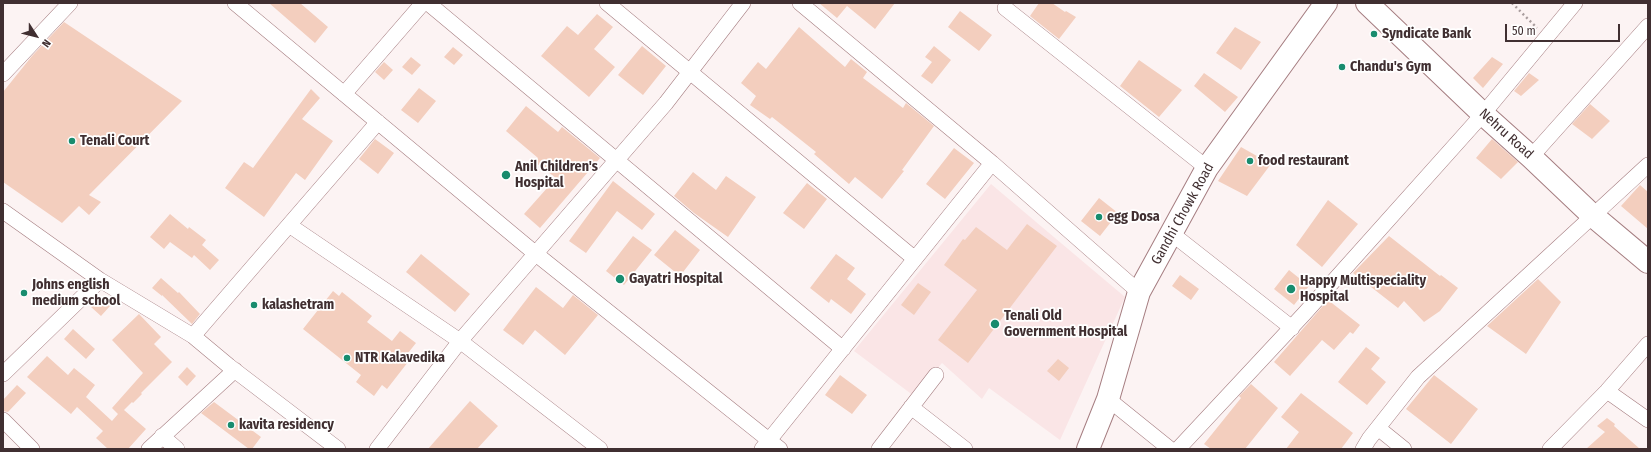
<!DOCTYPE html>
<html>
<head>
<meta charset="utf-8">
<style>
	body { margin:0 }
	#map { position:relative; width:1651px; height:452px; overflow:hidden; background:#fcf3f3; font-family:"Fira Sans Condensed",sans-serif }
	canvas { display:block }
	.frame { position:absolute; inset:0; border:4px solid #402f31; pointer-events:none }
	.north { position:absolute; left:16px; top:16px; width:40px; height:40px; -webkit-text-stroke:3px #fff; paint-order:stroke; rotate:126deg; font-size:11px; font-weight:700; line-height:16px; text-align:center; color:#402f31 }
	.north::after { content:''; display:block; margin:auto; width:14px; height:18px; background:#402f31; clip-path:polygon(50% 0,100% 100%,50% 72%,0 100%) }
	.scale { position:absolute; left:1505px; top:24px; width:115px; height:18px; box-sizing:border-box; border:2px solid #402f31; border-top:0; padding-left:5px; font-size:12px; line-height:14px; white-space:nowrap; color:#402f31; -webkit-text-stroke:3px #fff; paint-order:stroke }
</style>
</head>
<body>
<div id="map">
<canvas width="1651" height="452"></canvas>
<div class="frame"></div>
<div class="north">N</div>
<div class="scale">50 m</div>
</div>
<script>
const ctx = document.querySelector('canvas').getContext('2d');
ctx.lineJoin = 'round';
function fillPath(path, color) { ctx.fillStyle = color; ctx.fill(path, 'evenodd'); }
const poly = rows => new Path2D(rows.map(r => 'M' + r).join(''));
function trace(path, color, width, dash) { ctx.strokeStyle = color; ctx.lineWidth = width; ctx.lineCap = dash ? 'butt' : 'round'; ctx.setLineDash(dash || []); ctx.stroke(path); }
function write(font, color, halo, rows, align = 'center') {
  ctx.font = font + ' "Fira Sans Condensed",sans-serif'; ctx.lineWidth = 3.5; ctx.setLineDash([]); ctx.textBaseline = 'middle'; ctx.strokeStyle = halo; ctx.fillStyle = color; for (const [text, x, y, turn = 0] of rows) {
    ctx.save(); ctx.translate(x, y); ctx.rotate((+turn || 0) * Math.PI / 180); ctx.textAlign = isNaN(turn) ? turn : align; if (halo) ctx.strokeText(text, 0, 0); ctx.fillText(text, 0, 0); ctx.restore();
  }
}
fillPath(poly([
	[991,184,1125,297,1060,440,989,388,982,399,942,363,914,396,854,351]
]), '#fae5e6');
fillPath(poly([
	[269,3,300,3,328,27,315,43],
	[819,3,895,3,875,29,847,6,837,18],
	[1039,3,1052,3,1065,12,1066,11,1076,17,1059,39,1030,16],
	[960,11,992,35,979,51,948,27],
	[597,14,613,27,594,49,615,67,589,97,541,56,567,26,578,35],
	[64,22,182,101,89,195,101,202,89,215,79,206,62,223,3,182,3,92,32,56],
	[799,27,845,67,851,59,867,72,863,78,903,108,906,103,934,126,902,170,904,171,882,199,855,177,849,184,814,154,816,152,772,117,770,119,750,105,756,96,741,83,758,62,766,69],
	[1235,27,1261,42,1241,70,1216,53],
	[642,46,666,66,643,95,618,75],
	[934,46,951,60,932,84,921,76,932,62,925,57],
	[453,47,463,55,454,65,444,57],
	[411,57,421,65,412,75,402,67],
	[1492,57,1503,64,1483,88,1473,78],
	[1139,60,1182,90,1159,117,1120,86],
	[384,62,393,70,384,80,375,72],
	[1204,73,1238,97,1225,112,1194,86],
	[1529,73,1539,80,1521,96,1514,91],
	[419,88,436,101,418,123,401,110],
	[311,89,320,98,302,119,333,141,305,180,296,173,264,217,225,188,244,162,253,168],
	[1590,104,1610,121,1592,139,1572,124],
	[526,106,558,132,562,127,600,158,540,228,524,214,556,178,535,162,538,158,506,131],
	[375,139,394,153,378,174,359,159],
	[1492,139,1518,162,1501,179,1476,158],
	[1241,147,1271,164,1247,196,1218,181],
	[954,148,974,163,945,199,926,184],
	[693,172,716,190,726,176,756,197,728,237,694,213,674,196],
	[613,181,655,214,642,230,617,211,586,253,569,241],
	[807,183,827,199,804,229,783,213],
	[1640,185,1648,192,1648,229,1621,206],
	[1099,198,1118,213,1100,236,1081,221],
	[1328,200,1358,224,1322,267,1296,245],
	[170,214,188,229,189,227,206,240,202,245,219,260,210,270,194,255,192,258,170,242,164,249,150,237],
	[1027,224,1057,246,968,363,938,340,977,290,944,265,963,239,965,240,976,227,1007,250],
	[675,230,700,250,680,276,654,255],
	[633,236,652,250,624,285,606,271],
	[1389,236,1440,276,1441,275,1458,288,1440,311,1424,322,1404,301,1398,308,1353,273],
	[421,254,470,294,455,312,406,272],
	[836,254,855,268,847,279,866,294,851,314,831,299,829,303,810,288],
	[1289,270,1309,286,1294,305,1274,289],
	[1180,275,1199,289,1191,300,1172,286],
	[161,278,178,293,179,292,200,314,192,324,162,295,162,296,152,288],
	[1538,279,1561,302,1526,354,1487,326],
	[918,283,931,292,914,315,901,305],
	[536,287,563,308,573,295,598,315,565,355,535,330,523,345,503,330],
	[333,291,339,296,342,292,372,316,367,322,392,341,400,331,416,343,404,358,408,362,387,389,382,385,374,396,356,382,361,375,303,329],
	[100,297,110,306,101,316,91,307],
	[1328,300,1360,325,1353,334,1350,332,1334,350,1322,340,1290,376,1274,362],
	[139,314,161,337,154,344,172,362,141,393,142,394,133,403,132,402,124,410,146,429,128,449,108,449,96,438,103,431,77,407,71,414,27,377,47,356,68,375,74,368,95,385,86,397,112,421,118,414,112,408,143,373,112,340],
	[73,329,95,349,86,359,64,339],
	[1366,347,1380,358,1371,369,1386,382,1367,405,1338,382],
	[1058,359,1069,368,1059,381,1047,371],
	[187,367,196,376,187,386,178,377],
	[840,375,867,395,852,414,825,395],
	[1434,375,1478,409,1451,444,1406,409],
	[1251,384,1278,408,1245,449,1211,449,1204,444,1241,398,1239,396],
	[17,385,26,393,8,412,3,411,3,400],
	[1301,393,1353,433,1341,449,1286,449,1299,432,1281,417],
	[470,401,498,426,477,449,428,449],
	[214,402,261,437,252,449,249,449,201,413],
	[1607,418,1615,424,1614,426,1640,449,1586,449,1605,432,1597,426]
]), '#f3cebe');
const minor = poly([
	[235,3,536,254,780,449],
	[428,3,843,349],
	[607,3,915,259],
	[800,3,992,163,1139,292],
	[1005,8,1207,168],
	[3,74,70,3],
	[344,94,423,3],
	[1531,157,1648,26],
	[3,211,100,280,193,336,229,366,338,449],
	[289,225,460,341,600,449],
	[1171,233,1292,328],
	[193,336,378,122],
	[3,374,100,280],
	[1607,391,1648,420],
	[1108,399,1170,449],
	[911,407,965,449],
	[3,420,32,449],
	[1378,428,1404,449],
	[162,436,177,449],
	[149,449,235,370],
	[377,449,460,341,666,103,743,3],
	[762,449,992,163],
	[879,449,936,375],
	[1178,449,1304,314,1483,114,1575,3],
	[1363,449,1369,439,1418,377,1648,165],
	[1550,449,1607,391,1648,344]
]);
const secondary = poly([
	[1367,3,1483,114,1531,157,1592,215,1648,262],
	[1088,449,1108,399,1139,292,1207,168,1326,3]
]);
trace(minor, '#a57d80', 16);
trace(secondary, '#a57d80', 24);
trace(poly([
	[1512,3,1537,28]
]), '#a99d9e', 2.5, [2, 3]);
trace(minor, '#fff', 15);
trace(secondary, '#fff', 22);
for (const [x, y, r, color] of [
	[1374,34,4,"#188c6e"],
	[1342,67,4,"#188c6e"],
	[72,141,4,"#188c6e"],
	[1250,161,4,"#188c6e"],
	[506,175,5,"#188c6e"],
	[1099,217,4,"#188c6e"],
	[620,279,5,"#188c6e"],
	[1291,289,5,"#188c6e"],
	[24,293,4,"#188c6e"],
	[254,305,4,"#188c6e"],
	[995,324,5,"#188c6e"],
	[347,358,4,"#188c6e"],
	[231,425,4,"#188c6e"]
]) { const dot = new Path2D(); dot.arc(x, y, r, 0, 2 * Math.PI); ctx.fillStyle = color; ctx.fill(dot); trace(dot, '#fff', 1.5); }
write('bold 14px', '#402f31', '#fff', [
	["Syndicate Bank",1382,34],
	["Chandu's Gym",1350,67],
	["Tenali Court",80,141],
	["food restaurant",1258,161],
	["Anil Children's",515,167],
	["Hospital",515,183],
	["egg Dosa",1107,217],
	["Gayatri Hospital",629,279],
	["Happy Multispeciality",1300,281],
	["Hospital",1300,297],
	["Johns english",32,285],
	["medium school",32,301],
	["kalashetram",262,305],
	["Tenali Old",1004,316],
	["Government Hospital",1004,332],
	["NTR Kalavedika",355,358],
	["kavita residency",239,425]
], 'left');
write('14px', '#402f31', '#fff', [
	["Nehru Road",1506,134,42],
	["Gandhi Chowk Road",1183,214,-61]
]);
</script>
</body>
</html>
